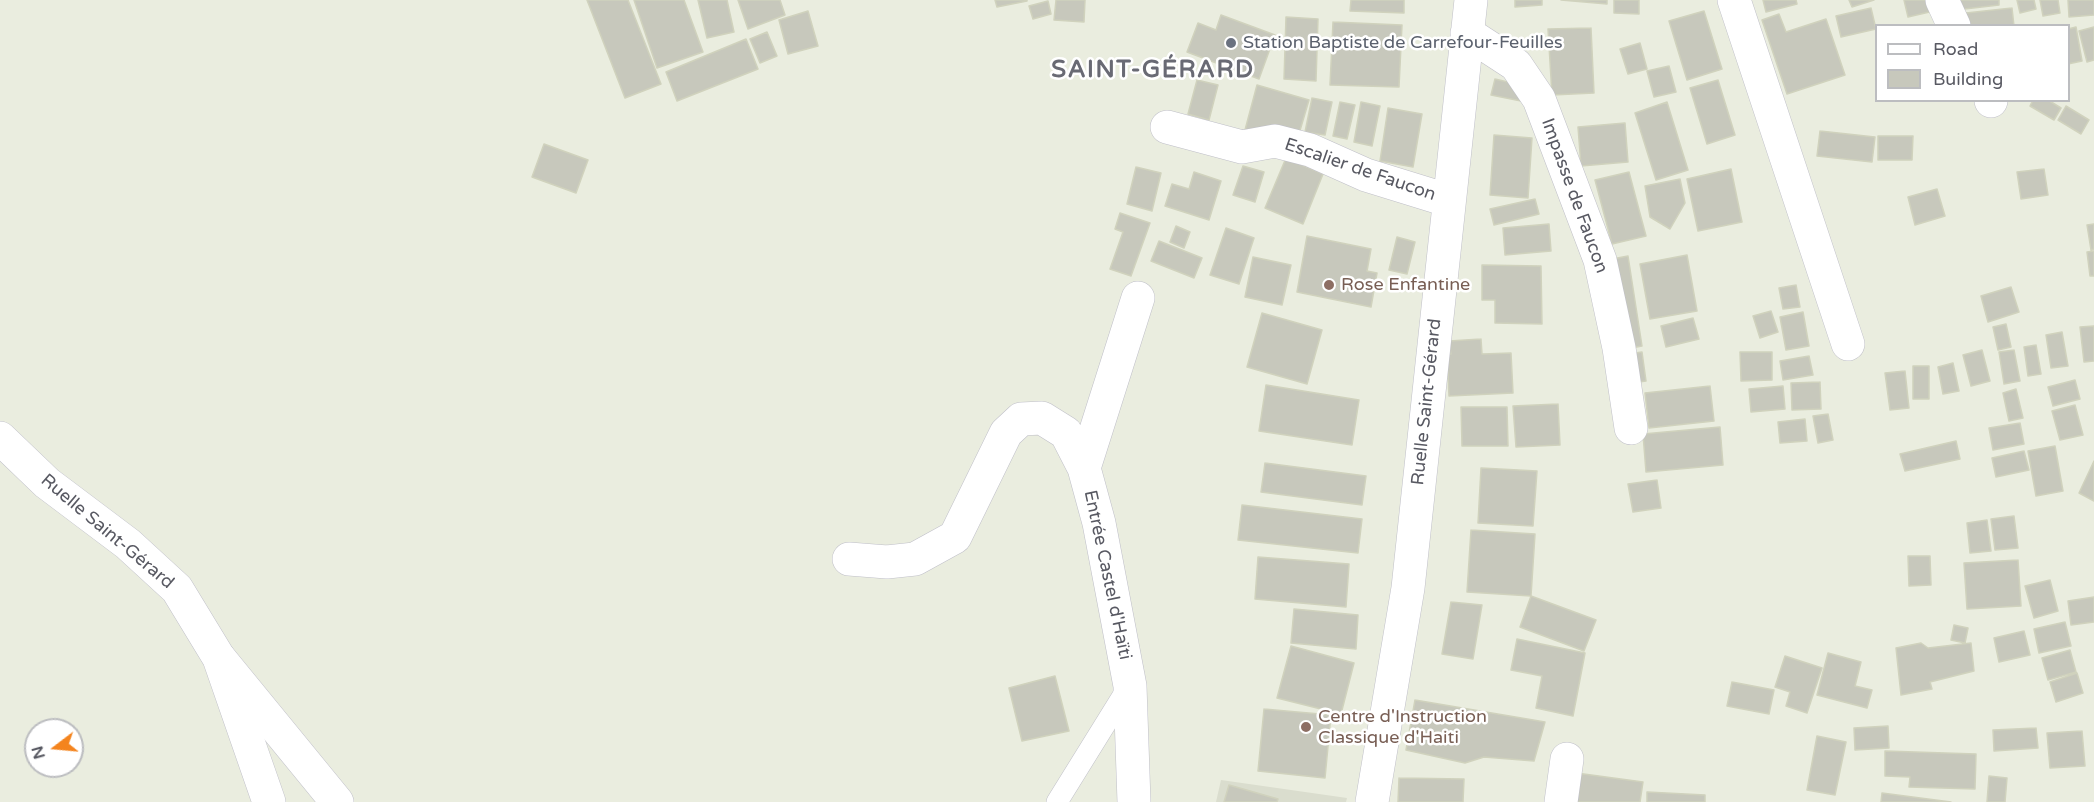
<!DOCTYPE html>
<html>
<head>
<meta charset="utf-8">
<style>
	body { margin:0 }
	#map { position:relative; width:2094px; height:802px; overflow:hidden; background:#eaeddf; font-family:"Varela Round",sans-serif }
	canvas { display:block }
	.legend { position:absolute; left:1875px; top:24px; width:195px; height:78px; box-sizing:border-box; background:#fff; border:2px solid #bcbdc0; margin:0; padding:8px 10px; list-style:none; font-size:18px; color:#585962 }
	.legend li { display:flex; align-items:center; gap:12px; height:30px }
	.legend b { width:30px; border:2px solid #bcbdc0 }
	.north { position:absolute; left:24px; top:718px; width:60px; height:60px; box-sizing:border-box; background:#fff; border:2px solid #bcbdc0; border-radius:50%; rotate:254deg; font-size:16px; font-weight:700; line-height:24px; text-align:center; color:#585962 }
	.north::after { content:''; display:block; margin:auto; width:21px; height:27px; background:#f4841e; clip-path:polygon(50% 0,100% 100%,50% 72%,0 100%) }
</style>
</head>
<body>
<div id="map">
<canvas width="2094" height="802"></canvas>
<ul class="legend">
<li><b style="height:8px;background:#fff"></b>Road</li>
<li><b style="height:16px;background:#c7c8bc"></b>Building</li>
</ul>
<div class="north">N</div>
</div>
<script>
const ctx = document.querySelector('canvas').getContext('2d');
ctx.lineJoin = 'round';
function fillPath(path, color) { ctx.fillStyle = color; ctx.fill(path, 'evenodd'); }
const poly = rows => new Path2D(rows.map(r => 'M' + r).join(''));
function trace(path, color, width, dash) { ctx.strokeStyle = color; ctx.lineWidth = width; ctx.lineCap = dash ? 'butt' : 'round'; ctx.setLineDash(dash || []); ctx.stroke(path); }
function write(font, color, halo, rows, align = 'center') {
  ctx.font = font + ' "Varela Round",sans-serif'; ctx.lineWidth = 5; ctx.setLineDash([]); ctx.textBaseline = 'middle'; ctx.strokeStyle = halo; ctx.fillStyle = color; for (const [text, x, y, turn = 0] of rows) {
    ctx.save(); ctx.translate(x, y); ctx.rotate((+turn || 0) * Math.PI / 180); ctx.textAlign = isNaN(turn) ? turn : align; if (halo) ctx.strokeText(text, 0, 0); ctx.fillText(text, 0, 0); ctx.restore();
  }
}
fillPath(poly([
	[1221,780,1347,798,1346,802,1216,802]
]), '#daddce');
const building = poly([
	[587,0,628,0,661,84,625,98,587,0],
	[634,0,684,0,703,52,657,68,634,0],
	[698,0,727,0,734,32,707,38,698,0],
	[738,0,780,0,785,15,748,29,738,0],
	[995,0,1027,0,1027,1,997,7,995,0],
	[1056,0,1085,0,1084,22,1054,20,1056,0],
	[1351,0,1404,0,1404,13,1350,11,1351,0],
	[1515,0,1542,0,1542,5,1515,7,1515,0],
	[1561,0,1607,0,1607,4,1561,0],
	[1614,0,1639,0,1639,14,1614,13,1614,0],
	[1763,0,1796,0,1797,4,1766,12,1763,0],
	[1849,0,1874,0,1852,7,1849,0],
	[1904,0,1936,0,1938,10,1908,17,1904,0],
	[1955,0,1999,0,1999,5,1956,10,1955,0],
	[2017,0,2034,0,2036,9,2020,13,2017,0],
	[2040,0,2058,0,2060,13,2043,16,2040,0],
	[2068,0,2094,0,2094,15,2069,17,2068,0],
	[1048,1,1051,14,1033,19,1029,6,1048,1],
	[1871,8,1876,29,1841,37,1836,16,1871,8],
	[2012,8,2014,26,1967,26,1966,13,2012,8],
	[808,11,818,46,788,54,779,20,808,11],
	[1704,11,1722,69,1687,80,1669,21,1704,11],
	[1779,14,1786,32,1826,19,1845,75,1787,94,1762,20,1779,14],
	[1221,15,1275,35,1259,79,1187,52,1198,23,1216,30,1221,15],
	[1286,17,1318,19,1316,81,1284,79,1286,17],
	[1333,22,1402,25,1399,87,1330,85,1333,22],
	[2076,27,2082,61,2068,64,2068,29,2076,27],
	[2094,27,2094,60,2087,62,2079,31,2094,27],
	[1591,28,1594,93,1552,95,1548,29,1591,28],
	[767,32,777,56,760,63,750,39,767,32],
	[746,39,758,69,677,101,666,72,746,39],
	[1640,43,1647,69,1628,74,1620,49,1640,43],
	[1669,66,1676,92,1654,97,1647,71,1669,66],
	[1495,79,1529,87,1526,102,1491,95,1495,79],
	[1197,80,1218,85,1209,120,1188,114,1197,80],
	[1718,80,1735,135,1707,144,1690,88,1718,80],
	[1257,85,1309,100,1296,144,1245,130,1257,85],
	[1312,98,1332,102,1325,135,1305,132,1312,98],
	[2033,100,2048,100,2061,108,2054,120,2030,106,2033,100],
	[1340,102,1355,105,1347,139,1333,136,1340,102],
	[1361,102,1380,106,1372,146,1354,142,1361,102],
	[1667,102,1688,170,1656,180,1635,113,1667,102],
	[2066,106,2089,120,2081,134,2058,120,2066,106],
	[1388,108,1422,114,1413,167,1380,161,1388,108],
	[1625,123,1628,162,1581,166,1578,127,1625,123],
	[1820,131,1875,137,1872,162,1817,156,1820,131],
	[1494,135,1532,138,1528,198,1490,195,1494,135],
	[1878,136,1913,136,1912,160,1878,160,1878,136],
	[544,144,588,160,576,193,532,177,544,144],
	[1286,158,1323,174,1303,224,1265,208,1286,158],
	[1243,166,1264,172,1255,202,1233,195,1243,166],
	[1136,167,1161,173,1152,211,1127,204,1136,167],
	[1731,169,1742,222,1698,231,1687,179,1731,169],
	[2044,169,2048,195,2021,199,2017,172,2044,169],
	[1194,172,1221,181,1209,220,1165,206,1172,184,1189,189,1194,172],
	[1629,172,1646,236,1612,244,1595,180,1629,172],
	[1680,179,1685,203,1670,229,1650,217,1645,186,1680,179],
	[1937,189,1945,216,1915,225,1908,197,1937,189],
	[1535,199,1539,214,1494,225,1490,209,1535,199],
	[1120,213,1150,223,1131,276,1110,269,1123,232,1115,229,1120,213],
	[1549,224,1551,251,1505,255,1503,228,1549,224],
	[2094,224,2094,249,2091,250,2087,225,2094,224],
	[1176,226,1190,232,1184,248,1170,242,1176,226],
	[1226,228,1254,238,1239,284,1210,275,1226,228],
	[1307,236,1371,249,1367,271,1377,273,1371,307,1297,292,1307,236],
	[1397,237,1415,242,1407,274,1389,270,1397,237],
	[1159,241,1202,258,1194,278,1151,261,1159,241],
	[2094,251,2094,276,2090,276,2087,252,2094,251],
	[1687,255,1697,311,1650,319,1640,264,1687,255],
	[1628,256,1642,346,1626,349,1612,259,1628,256],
	[1253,257,1291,265,1282,305,1245,297,1253,257],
	[1482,265,1541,266,1542,324,1495,323,1495,300,1482,300,1482,265],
	[1796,285,1800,307,1783,309,1779,288,1796,285],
	[2011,287,2019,312,1988,322,1981,296,2011,287],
	[1771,311,1778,332,1760,338,1753,316,1771,311],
	[1803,312,1809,346,1786,350,1780,317,1803,312],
	[1262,313,1322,330,1307,384,1247,367,1262,313],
	[1693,318,1699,339,1666,347,1661,326,1693,318],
	[2006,324,2011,347,1998,350,1993,327,2006,324],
	[2094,326,2094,361,2084,362,2080,327,2094,326],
	[2062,332,2068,366,2051,368,2046,335,2062,332],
	[1481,339,1482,354,1511,353,1513,393,1449,396,1447,354,1451,354,1449,341,1481,339],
	[2036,345,2041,374,2028,376,2024,347,2036,345],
	[1982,350,1990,381,1971,386,1963,355,1982,350],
	[2014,350,2020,381,2004,384,1999,352,2014,350],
	[1642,352,1646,381,1632,383,1628,354,1642,352],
	[1740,352,1772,352,1772,380,1741,381,1740,352],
	[1809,356,1813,375,1783,380,1780,361,1809,356],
	[1953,363,1959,391,1943,394,1938,367,1953,363],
	[1913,366,1929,366,1929,399,1913,399,1913,366],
	[1905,371,1909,408,1890,410,1885,373,1905,371],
	[2075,380,2080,399,2053,406,2048,387,2075,380],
	[1820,382,1821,409,1792,410,1791,383,1820,382],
	[1266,385,1359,400,1352,445,1259,431,1266,385],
	[1710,386,1714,421,1649,428,1645,393,1710,386],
	[1783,386,1785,409,1751,412,1749,389,1783,386],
	[2016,389,2023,418,2009,421,2003,393,2016,389],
	[1558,404,1560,445,1516,447,1513,406,1558,404],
	[2075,405,2083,435,2060,440,2052,411,2075,405],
	[1461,407,1507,407,1508,446,1462,446,1461,407],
	[1828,414,1833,440,1818,443,1813,416,1828,414],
	[1805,419,1807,441,1780,443,1778,422,1805,419],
	[2020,423,2024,444,1993,450,1989,428,2020,423],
	[1720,427,1723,465,1646,472,1643,434,1720,427],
	[1956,441,1960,459,1905,471,1900,454,1956,441],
	[2055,446,2063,491,2036,496,2028,451,2055,446],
	[2024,451,2029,470,1996,477,1992,458,2024,451],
	[2094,461,2094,501,2079,493,2094,461],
	[1265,463,1366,476,1362,505,1261,492,1265,463],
	[1481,468,1537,471,1533,526,1478,523,1481,468],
	[1657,480,1661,508,1633,512,1628,484,1657,480],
	[1242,505,1362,519,1358,553,1238,540,1242,505],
	[2014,516,2018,548,1995,550,1991,519,2014,516],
	[1987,520,1991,551,1970,553,1967,523,1987,520],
	[1471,530,1535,534,1531,596,1467,592,1471,530],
	[1908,556,1930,556,1931,585,1909,586,1908,556],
	[1258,557,1349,564,1346,607,1255,599,1258,557],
	[2018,560,2021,606,1967,609,1964,563,2018,560],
	[2050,580,2058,611,2034,618,2025,586,2050,580],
	[1531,596,1596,620,1584,651,1520,627,1531,596],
	[2094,597,2094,622,2071,625,2068,601,2094,597],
	[1451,602,1482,605,1473,659,1442,654,1451,602],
	[1294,609,1358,615,1356,649,1291,643,1294,609],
	[2065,622,2071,646,2039,653,2034,629,2065,622],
	[1954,625,1968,628,1965,643,1951,640,1954,625],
	[2024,631,2030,655,1999,662,1994,638,2024,631],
	[1517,639,1585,653,1573,716,1536,708,1542,676,1511,670,1517,639],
	[1921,643,1928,648,1971,643,1974,671,1930,682,1932,689,1901,695,1896,648,1921,643],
	[1291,646,1354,663,1341,714,1277,698,1291,646],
	[2070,650,2076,672,2048,680,2042,658,2070,650],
	[1828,653,1861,662,1855,686,1872,690,1867,708,1817,695,1828,653],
	[1785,656,1822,668,1807,713,1786,706,1790,692,1775,687,1785,656],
	[2077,673,2083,693,2056,702,2050,682,2077,673],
	[1055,676,1069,731,1022,741,1009,688,1055,676],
	[1732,682,1774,690,1769,714,1727,706,1732,682],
	[1415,700,1545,722,1534,761,1484,757,1465,763,1406,750,1415,700],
	[1264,709,1331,715,1325,778,1258,771,1264,709],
	[1888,726,1889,748,1855,750,1854,728,1888,726],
	[2036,728,2038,748,1994,751,1993,730,2036,728],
	[2082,731,2085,766,2050,768,2047,733,2082,731],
	[1817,736,1846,742,1835,795,1807,790,1817,736],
	[1885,751,1976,754,1975,789,1909,787,1910,777,1885,776,1885,751],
	[1569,772,1643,782,1640,802,1565,802,1569,772],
	[1989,776,2007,778,2005,802,1987,802,1989,776],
	[1399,778,1464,779,1463,802,1398,802,1399,778],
	[1229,785,1278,799,1277,802,1224,802,1229,785],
	[1647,792,1705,795,1705,802,1647,802,1647,792],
	[1882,793,1951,802,1881,802,1882,793]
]);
fillPath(building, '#c7c8bc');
trace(building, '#d0d2bd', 1.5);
const service = poly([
	[1057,802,1129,686]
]);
const minor = poly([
	[1734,0,1848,344],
	[1942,0,1954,26],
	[1467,33,1516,65,1539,99,1600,260,1619,348,1631,428],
	[1991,100,1991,101],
	[1167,127,1242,147,1275,141,1310,150,1366,175,1447,200],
	[1084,468,1138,298],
	[849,559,887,562,915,559,955,537,1006,433,1021,419,1042,418,1066,433,1084,468,1099,523,1130,686,1134,802],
	[220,659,337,802],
	[1372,802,1408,588,1471,0],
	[1561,802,1567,759]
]);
const tertiary = poly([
	[0,438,47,483,128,544,177,589,219,658,269,802]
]);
trace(service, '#bfbfc8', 22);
trace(minor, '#bfbfc8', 34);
trace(tertiary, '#bfbfc8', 34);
trace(service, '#fff', 21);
trace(minor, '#fff', 33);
trace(tertiary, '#fff', 33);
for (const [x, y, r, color] of [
	[1231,43,6,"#6b7280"],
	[1329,285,6,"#8d6e63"],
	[1306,727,6,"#8d6e63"]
]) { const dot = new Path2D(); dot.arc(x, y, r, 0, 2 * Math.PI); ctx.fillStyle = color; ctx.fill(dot); trace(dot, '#fff', 2); }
write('18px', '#5b616d', '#fff', [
	["Station Baptiste de Carrefour-Feuilles",1243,43]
], 'left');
write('18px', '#585962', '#fff', [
	["Escalier de Faucon",1360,170,19],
	["Impasse de Faucon",1574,196,70],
	["Ruelle Saint-Gérard",1427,402,-84],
	["Ruelle Saint-Gérard",107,532,40],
	["Entrée Castel d'Haïti",1107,575,78]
]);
write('18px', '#785e54', '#fff', [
	["Rose Enfantine",1341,285],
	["Centre d'Instruction",1318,717],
	["Classique d'Haiti",1318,738]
], 'left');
ctx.letterSpacing = '1.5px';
write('bold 24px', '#696a74', '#fff', [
	["SAINT-GÉRARD",1153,71]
]);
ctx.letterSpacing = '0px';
</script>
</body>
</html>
